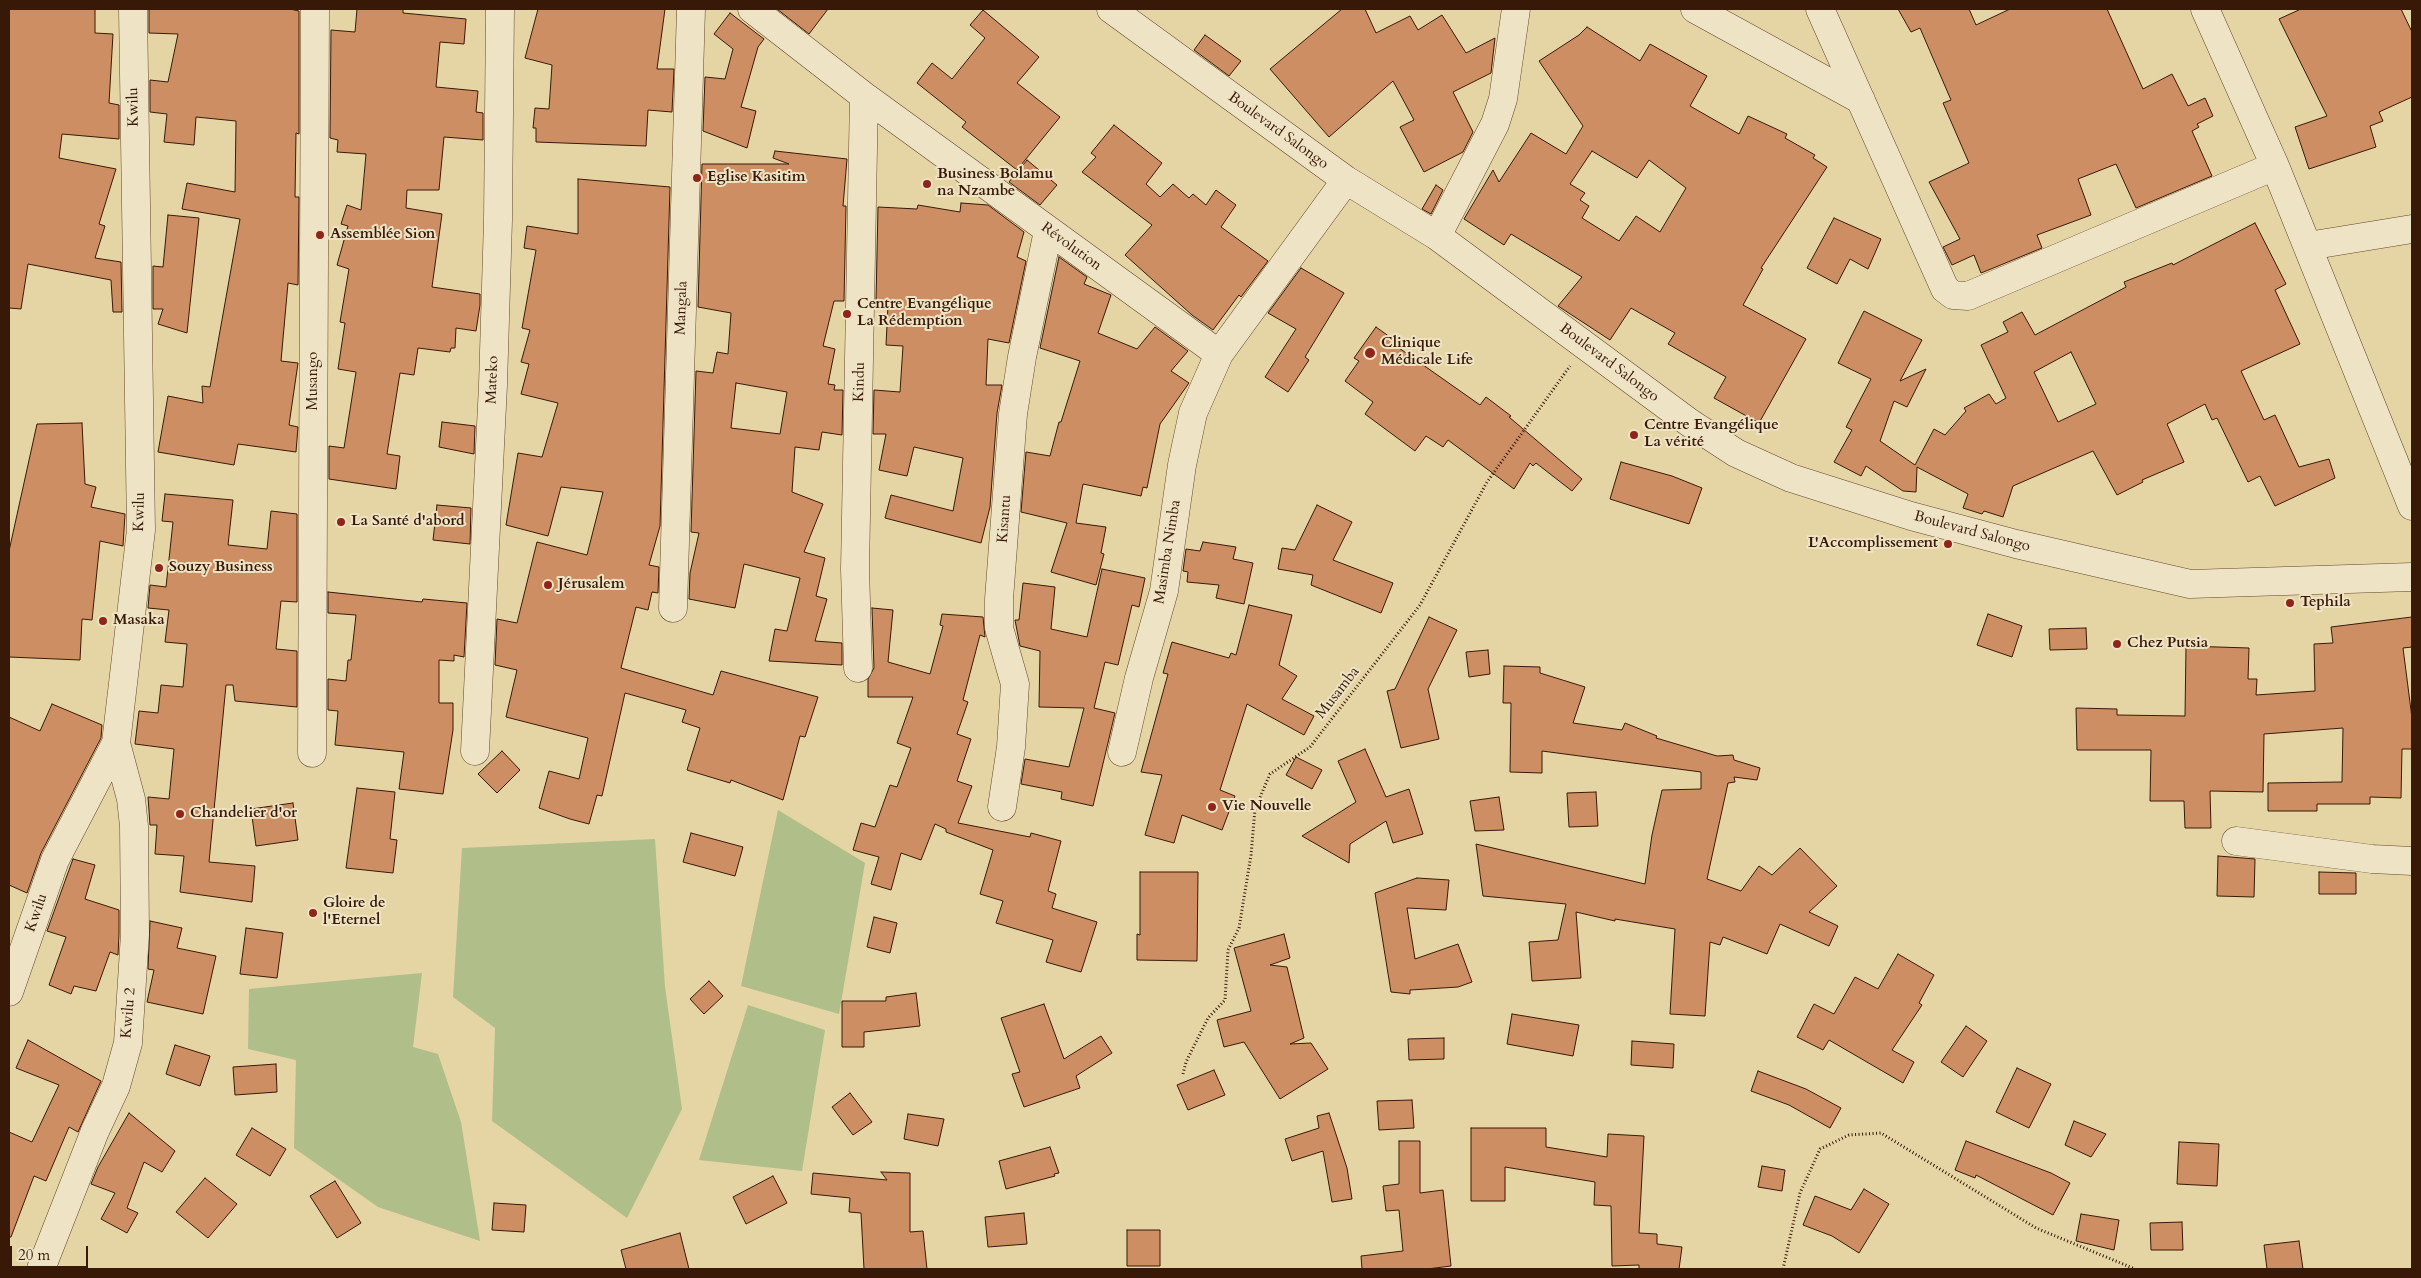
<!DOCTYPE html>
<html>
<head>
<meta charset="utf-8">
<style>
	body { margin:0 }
	#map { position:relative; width:2421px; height:1278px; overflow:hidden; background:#e5d4a4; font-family:Cardo,serif }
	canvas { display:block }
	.frame { position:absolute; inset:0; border:10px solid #381907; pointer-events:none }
	.scale { position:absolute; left:10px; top:1246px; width:78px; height:22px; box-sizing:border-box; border:2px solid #381907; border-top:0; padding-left:6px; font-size:15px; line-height:18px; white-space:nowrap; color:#381907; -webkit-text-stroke:4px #eee3c4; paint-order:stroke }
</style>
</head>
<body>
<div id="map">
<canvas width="2421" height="1278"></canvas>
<div class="frame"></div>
<div class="scale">20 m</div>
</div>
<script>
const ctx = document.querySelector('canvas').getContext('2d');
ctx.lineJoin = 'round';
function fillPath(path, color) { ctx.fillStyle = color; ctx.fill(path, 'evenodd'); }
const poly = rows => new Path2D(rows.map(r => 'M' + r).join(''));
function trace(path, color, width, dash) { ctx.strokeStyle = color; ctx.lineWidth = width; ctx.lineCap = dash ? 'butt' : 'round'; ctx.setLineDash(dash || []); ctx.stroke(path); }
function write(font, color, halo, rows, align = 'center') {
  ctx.font = font + ' Cardo,serif'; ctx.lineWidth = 4; ctx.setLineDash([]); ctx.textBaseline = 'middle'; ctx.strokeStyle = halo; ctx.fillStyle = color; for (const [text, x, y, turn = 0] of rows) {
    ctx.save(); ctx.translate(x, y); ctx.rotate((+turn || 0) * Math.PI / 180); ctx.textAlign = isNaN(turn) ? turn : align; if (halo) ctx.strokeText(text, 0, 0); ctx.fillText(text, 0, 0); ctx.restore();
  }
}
fillPath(poly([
	[778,810,865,863,839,1014,741,986],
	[655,839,665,987,682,1109,627,1218,492,1121,495,1028,453,997,462,848],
	[422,973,413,1047,438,1054,461,1122,480,1241,378,1207,294,1148,296,1060,248,1049,249,989],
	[748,1005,825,1030,802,1171,699,1160]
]), '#b0be89');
const building = poly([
	[9,9,95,9,95,33,113,34,109,103,119,105,119,139,62,134,59,158,116,169,99,224,105,226,95,258,121,262,122,312,113,312,111,280,28,264,21,309,9,308,9,9],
	[149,9,290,9,299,11,299,134,296,133,295,197,299,197,298,285,288,283,281,361,298,363,289,425,298,427,296,452,238,444,234,465,158,452,168,396,203,403,202,386,210,387,240,219,182,209,187,183,235,192,236,121,196,117,194,145,164,142,167,114,150,112,150,80,168,82,178,34,149,33,149,9],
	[357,9,403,9,403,13,466,19,464,44,440,42,436,87,478,91,476,112,483,113,483,140,444,137,439,190,407,190,406,208,442,214,432,287,480,294,480,305,476,331,456,328,455,348,451,348,450,352,418,348,414,375,400,373,387,454,400,456,396,489,329,479,329,446,344,448,356,372,338,369,345,323,340,322,349,269,337,265,348,226,341,224,347,205,361,210,366,154,337,152,338,140,330,138,331,30,355,32,357,9],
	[538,9,665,9,657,69,674,69,672,112,648,110,646,146,536,142,536,128,533,128,535,108,549,109,552,65,525,58,538,9],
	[777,9,828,9,809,34,777,9],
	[1342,9,1365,9,1376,33,1410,16,1418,30,1442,15,1466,53,1495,38,1491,73,1453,92,1473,132,1463,152,1424,172,1400,127,1414,120,1393,81,1329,137,1270,69,1342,9],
	[1898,9,1969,9,1976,25,2010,9,2107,9,2143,89,2172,74,2188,106,2205,98,2213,116,2197,124,2199,127,2192,131,2212,176,2136,208,2116,164,2078,179,2091,215,2037,235,2042,248,1981,273,1974,255,1952,265,1943,247,1960,239,1929,182,1969,163,1943,103,1951,100,1920,28,1911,32,1898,9],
	[2301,9,2401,9,2412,32,2412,97,2379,112,2383,121,2370,126,2376,147,2309,169,2295,127,2327,116,2279,19,2301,9],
	[983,10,1039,57,1017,83,1060,117,1017,170,962,127,966,122,917,83,932,63,952,79,985,38,970,25,983,10],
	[730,13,764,39,758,47,741,107,756,111,747,148,703,131,705,77,725,79,733,49,714,34,730,13],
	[1587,27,1640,61,1650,44,1707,76,1690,106,1739,134,1748,116,1787,134,1785,138,1815,155,1813,158,1827,167,1761,268,1763,269,1743,305,1806,339,1759,423,1714,398,1726,377,1668,344,1675,333,1631,308,1610,340,1558,306,1582,277,1511,234,1504,245,1464,219,1493,170,1499,182,1531,133,1566,154,1583,126,1539,61,1579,35,1587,27],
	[1592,151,1637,178,1649,160,1686,188,1660,232,1636,216,1619,241,1582,218,1589,206,1580,200,1585,193,1570,184,1592,151],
	[1205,35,1241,61,1229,76,1194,50,1205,35],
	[1114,125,1162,163,1146,184,1160,197,1173,184,1189,198,1193,194,1206,205,1216,190,1236,205,1221,227,1268,261,1241,297,1239,295,1213,330,1192,315,1125,255,1152,225,1082,172,1096,157,1091,153,1114,125],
	[775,151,847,159,843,206,846,206,844,301,834,301,823,346,835,349,828,384,835,385,834,390,843,390,842,435,822,432,819,450,795,447,792,492,823,504,804,552,825,558,816,596,827,599,815,641,842,643,842,665,769,661,775,629,787,631,800,578,744,564,735,608,689,599,690,573,699,533,691,532,696,371,713,373,717,352,728,354,731,313,698,307,702,164,789,164,773,158,775,151],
	[736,383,787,392,780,434,731,428,736,383],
	[1027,160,1057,185,1040,205,1009,182,1027,160],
	[578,179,670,187,660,526,649,565,659,567,658,593,652,592,648,610,636,607,621,668,713,695,721,671,818,697,805,737,800,736,783,800,731,780,730,783,687,770,700,728,682,722,686,710,625,693,602,796,597,795,589,824,570,819,539,808,549,771,579,779,588,738,506,717,517,670,495,665,497,619,517,623,537,542,587,555,603,492,561,487,548,536,506,525,518,453,542,457,558,403,521,394,529,364,521,362,530,330,522,328,536,250,524,248,527,226,578,234,578,179],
	[1436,185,1443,190,1431,214,1422,209,1436,185],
	[961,203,988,205,1024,232,1017,257,1026,261,1009,343,988,339,986,385,1002,385,997,413,990,507,981,543,885,518,891,495,953,511,963,458,914,447,907,476,879,470,886,434,873,434,874,390,900,392,903,346,886,345,888,305,883,305,883,302,876,301,878,207,917,209,918,205,960,212,961,203],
	[168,215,199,218,187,333,158,324,163,309,153,309,153,266,163,267,168,215],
	[1834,218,1881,239,1868,269,1850,259,1837,284,1807,268,1834,218],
	[2255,223,2286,284,2275,290,2300,344,2241,371,2264,420,2275,415,2299,467,2329,459,2335,478,2275,506,2260,476,2248,482,2217,418,2212,420,2205,404,2167,424,2184,462,2142,480,2143,482,2117,495,2093,451,2013,486,2003,517,1984,511,1982,514,1963,508,1968,494,1917,467,1916,492,1903,491,1866,466,1861,476,1834,462,1852,430,1846,427,1871,379,1838,363,1864,311,1922,340,1900,381,1926,369,1907,407,1894,401,1880,441,1915,465,1934,429,1945,435,1966,411,1964,408,1989,394,1996,404,2006,398,1981,345,2008,332,2003,322,2022,312,2035,335,2126,287,2124,282,2172,263,2173,265,2255,223],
	[2071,352,2096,404,2058,422,2034,372,2071,352],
	[1059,257,1087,277,1084,284,1111,295,1098,333,1137,349,1155,327,1188,351,1171,371,1189,383,1160,424,1147,488,1143,487,1141,496,1083,484,1076,523,1106,527,1101,553,1104,554,1096,585,1051,572,1067,523,1021,512,1026,452,1050,456,1059,422,1061,422,1080,361,1040,348,1059,257],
	[1301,268,1344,293,1305,357,1309,360,1288,392,1265,377,1296,329,1268,313,1301,268],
	[1376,327,1401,345,1399,348,1480,405,1486,397,1511,416,1509,417,1582,479,1572,491,1536,463,1533,466,1530,463,1514,489,1448,440,1443,447,1426,436,1415,451,1365,414,1373,402,1345,381,1359,361,1354,358,1376,327],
	[442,422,475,426,474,454,439,447,442,422],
	[82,423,85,484,96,487,91,507,125,514,123,546,100,541,92,620,82,619,80,660,9,657,9,551,37,424,82,423],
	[1621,462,1672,476,1702,488,1689,524,1610,499,1621,462],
	[165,494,233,500,228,545,267,549,271,511,297,514,297,602,281,601,276,649,297,651,297,707,235,701,233,685,226,685,209,862,255,866,252,902,180,892,184,856,155,854,157,825,150,825,148,797,169,799,174,749,135,744,139,711,158,713,161,685,183,687,187,644,165,642,169,610,148,608,150,585,166,587,173,522,162,521,165,494],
	[437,505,471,508,470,544,433,540,437,505],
	[1317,505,1352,522,1333,560,1393,583,1381,613,1311,585,1313,575,1278,569,1282,548,1295,550,1317,505],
	[1203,542,1236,547,1233,559,1253,563,1244,604,1216,598,1219,585,1187,582,1188,572,1183,571,1186,549,1200,551,1203,542],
	[1102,569,1145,578,1139,607,1132,605,1118,665,1105,662,1094,708,1115,713,1093,806,1061,799,1062,792,1021,784,1025,759,1069,767,1084,708,1039,707,1040,651,1020,646,1015,620,1019,620,1023,583,1055,587,1051,629,1087,637,1102,569],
	[328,592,422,602,423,599,467,603,464,657,454,655,454,661,439,660,439,703,453,703,453,730,443,794,399,789,404,752,335,745,338,711,328,710,328,679,346,681,348,660,351,660,356,615,328,613,328,592],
	[1249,605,1292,615,1279,665,1297,676,1282,699,1314,716,1304,735,1247,704,1220,790,1235,796,1222,830,1182,815,1174,843,1145,835,1162,775,1141,772,1168,674,1163,673,1172,642,1229,658,1231,653,1236,655,1249,605],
	[872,608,893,610,888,662,930,674,943,626,940,625,942,614,983,617,985,637,980,635,963,700,968,702,957,734,971,739,957,781,972,786,958,823,1030,837,1031,833,1061,841,1048,891,1056,894,1052,908,1097,922,1081,972,1046,962,1053,940,996,923,1003,901,980,894,993,850,946,832,946,829,935,824,921,860,901,853,891,890,871,884,879,857,853,850,861,823,875,827,890,785,897,787,911,748,897,743,913,697,868,697,868,679,874,668,872,608],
	[1988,614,2022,626,2012,657,1977,645,1988,614],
	[1429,617,1457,630,1428,689,1439,739,1401,748,1387,691,1395,689,1429,617],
	[2412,617,2412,647,2403,648,2412,718,2412,749,2402,749,2401,798,2370,797,2370,804,2317,804,2317,811,2268,811,2268,783,2342,782,2343,728,2264,734,2263,792,2210,791,2211,828,2185,828,2184,801,2150,801,2151,750,2077,750,2076,708,2117,709,2117,715,2185,716,2186,646,2249,648,2248,679,2257,679,2256,695,2315,691,2314,644,2333,643,2331,627,2412,617],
	[2086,628,2087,649,2050,650,2049,629,2086,628],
	[1488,650,1490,674,1469,677,1466,652,1488,650],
	[1504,666,1540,667,1540,673,1585,687,1573,723,1622,730,1625,723,1657,736,1656,738,1717,756,1733,755,1734,760,1760,768,1757,780,1734,777,1735,782,1728,783,1707,879,1741,891,1759,866,1772,875,1800,848,1837,886,1809,912,1838,926,1829,946,1780,924,1767,954,1723,937,1720,945,1710,942,1705,1016,1670,1014,1675,929,1615,919,1615,921,1576,912,1581,978,1532,981,1529,942,1558,940,1566,904,1483,896,1476,844,1645,884,1652,835,1662,790,1701,789,1701,772,1542,751,1542,773,1510,772,1511,703,1503,703,1504,666],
	[52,704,102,725,101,738,41,853,27,893,9,885,9,717,40,731,52,704],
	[1365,749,1386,797,1409,789,1423,834,1393,843,1386,821,1350,844,1349,863,1302,836,1356,802,1338,761,1365,749],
	[502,751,520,770,497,793,478,774,502,751],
	[1296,757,1322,770,1312,789,1286,775,1296,757],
	[357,788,395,792,390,839,397,840,393,873,346,868,357,788],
	[1596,792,1598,826,1569,827,1567,793,1596,792],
	[1499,797,1504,830,1475,831,1470,801,1499,797],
	[293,803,298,840,256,846,251,809,293,803],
	[691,833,743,847,735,876,683,862,691,833],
	[2218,856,2255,859,2254,897,2217,896,2218,856],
	[73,859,95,865,85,899,119,910,119,934,118,955,110,952,96,991,74,986,71,994,49,985,66,937,47,931,73,859],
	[1140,872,1198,872,1197,961,1137,960,1137,934,1140,935,1140,872],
	[2319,872,2356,873,2356,894,2319,894,2319,872],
	[1417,878,1449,880,1446,910,1407,908,1415,959,1458,944,1472,982,1458,987,1410,990,1410,994,1391,992,1375,893,1417,878],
	[874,917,897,923,890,953,867,947,874,917],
	[150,921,182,928,177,948,216,956,203,1014,147,1002,154,970,148,969,150,921],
	[246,928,283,933,277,978,240,974,246,928],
	[1284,934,1290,958,1270,965,1287,967,1304,1038,1290,1044,1311,1043,1328,1069,1280,1099,1244,1042,1224,1047,1217,1020,1251,1011,1234,948,1284,934],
	[1898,954,1934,975,1919,1003,1922,1005,1892,1050,1914,1062,1903,1083,1829,1040,1823,1050,1797,1037,1814,1004,1834,1014,1855,977,1878,989,1898,954],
	[709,981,723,996,704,1014,690,999,709,981],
	[916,993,920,1026,864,1032,864,1047,842,1047,842,1001,886,1001,886,997,916,993],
	[1044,1004,1064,1059,1101,1036,1112,1053,1076,1076,1080,1088,1024,1107,1012,1074,1020,1072,1001,1018,1044,1004],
	[1512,1014,1579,1025,1573,1056,1507,1044,1512,1014],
	[1966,1026,1987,1041,1963,1077,1941,1062,1966,1026],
	[1444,1038,1444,1059,1409,1060,1408,1039,1444,1038],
	[28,1040,101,1081,78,1132,69,1127,46,1181,34,1176,11,1237,9,1237,9,1132,32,1142,59,1085,16,1068,28,1040],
	[1632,1041,1674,1044,1673,1068,1631,1065,1632,1041],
	[175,1045,210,1056,200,1086,166,1074,175,1045],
	[276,1064,277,1092,235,1095,233,1067,276,1064],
	[2017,1068,2051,1084,2029,1128,1996,1112,2017,1068],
	[1214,1070,1225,1095,1188,1110,1177,1085,1214,1070],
	[1758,1071,1806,1089,1841,1108,1830,1128,1789,1105,1751,1091,1758,1071],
	[850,1093,872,1122,853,1135,832,1107,850,1093],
	[1412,1100,1414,1128,1379,1130,1377,1101,1412,1100],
	[129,1113,175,1151,162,1172,144,1162,127,1208,138,1213,127,1233,101,1219,115,1193,91,1184,98,1167,129,1113],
	[1329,1113,1347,1168,1352,1199,1332,1202,1323,1151,1292,1161,1285,1139,1319,1128,1317,1116,1329,1113],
	[908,1114,944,1119,938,1146,904,1139,908,1114],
	[2074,1121,2106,1134,2091,1157,2065,1145,2074,1121],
	[252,1128,286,1149,270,1176,236,1155,252,1128],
	[1471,1128,1546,1128,1546,1147,1607,1157,1608,1134,1644,1136,1639,1233,1657,1234,1657,1244,1682,1247,1679,1269,1639,1269,1639,1265,1612,1266,1611,1206,1594,1205,1595,1182,1505,1167,1505,1201,1471,1201,1471,1128],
	[1399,1141,1420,1141,1420,1193,1443,1190,1451,1266,1427,1269,1362,1269,1361,1256,1403,1251,1399,1210,1386,1211,1383,1186,1399,1184,1399,1141],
	[1966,1141,2051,1173,2070,1183,2053,1215,1976,1175,1975,1178,1955,1170,1966,1141],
	[2179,1142,2219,1144,2217,1186,2177,1184,2179,1142],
	[1050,1147,1059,1173,1054,1174,1055,1176,1006,1189,999,1161,1050,1147],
	[1762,1166,1785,1170,1782,1191,1758,1187,1762,1166],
	[881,1172,910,1173,910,1232,923,1231,927,1269,864,1269,861,1213,849,1212,850,1198,811,1194,813,1173,887,1180,881,1172],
	[773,1176,787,1203,746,1224,733,1197,773,1176],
	[205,1178,237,1204,208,1238,176,1212,205,1178],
	[335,1181,361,1223,337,1238,310,1196,335,1181],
	[1864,1189,1889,1204,1859,1253,1832,1236,1803,1225,1815,1196,1851,1210,1864,1189],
	[494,1203,526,1205,524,1232,492,1230,494,1203],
	[1024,1213,1027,1244,988,1247,985,1217,1024,1213],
	[2081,1214,2119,1220,2114,1250,2076,1241,2081,1214],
	[2182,1222,2183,1250,2151,1250,2150,1223,2182,1222],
	[1127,1230,1160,1230,1160,1266,1127,1266,1127,1230],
	[680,1233,689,1269,626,1269,621,1250,680,1233],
	[2299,1241,2303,1269,2267,1269,2264,1245,2299,1241]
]);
fillPath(building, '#cd8e63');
trace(building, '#381907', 1);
const street = poly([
	[752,9,864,96,1219,354,1346,180],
	[1111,9,1346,180,1437,236,1690,423,1736,453,1791,478,1911,516,2016,544,2190,584,2412,577],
	[1695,9,1861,100],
	[1820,9,1945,289,1953,295,1968,296,2275,166],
	[2205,9,2275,166,2412,506],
	[1437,236,1495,124,1503,99,1516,9],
	[2308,246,2412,229],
	[673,608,691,9],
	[858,668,855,569,864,96],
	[475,751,493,385,498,220,500,9],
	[1122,752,1139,678,1164,591,1182,465,1193,413,1219,354],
	[312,753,315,9],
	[1002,807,1011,747,1015,684,999,628,999,599,1013,414,1022,357,1048,231],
	[2236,841,2372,859,2412,861],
	[9,992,55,860,116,743,141,530,133,9],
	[41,1269,95,1131,116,1086,128,1043,135,934,134,826,131,799,116,743]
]);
trace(street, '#63482e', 29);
trace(poly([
	[1183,1074,1186,1062,1208,1018,1225,1000,1228,950,1239,928,1251,855,1255,809,1270,774,1310,747,1420,605,1487,482,1570,366],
	[1783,1269,1800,1193,1820,1149,1849,1135,1881,1133,2036,1228,2135,1269]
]), '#381907', 3, [1, 2.5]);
trace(street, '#eee3c4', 28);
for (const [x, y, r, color] of [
	[697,178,5,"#8f2418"],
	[927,184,5,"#8f2418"],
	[320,235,5,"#8f2418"],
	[847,314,5,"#8f2418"],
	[1370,353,6,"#8f2418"],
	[1634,435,5,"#8f2418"],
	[341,522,5,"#8f2418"],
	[1948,544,5,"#8f2418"],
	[159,568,5,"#8f2418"],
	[548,585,5,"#8f2418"],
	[2290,603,5,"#8f2418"],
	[103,621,5,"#8f2418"],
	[2117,644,5,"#8f2418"],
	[1212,807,5,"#8f2418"],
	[180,814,5,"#8f2418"],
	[313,913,5,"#8f2418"]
]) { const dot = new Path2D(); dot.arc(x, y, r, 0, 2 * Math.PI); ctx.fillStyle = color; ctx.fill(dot); trace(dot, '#eee3c4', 2); }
write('15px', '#381907', '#eee3c4', [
	["Kwilu",134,107,-91],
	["Boulevard Salongo",1278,131,36],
	["Révolution",1071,247,36],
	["Mangala",682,308,-88],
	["Boulevard Salongo",1609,363,37],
	["Mateko",493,380,-88],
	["Musango",314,381,-90],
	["Kindu",860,382,-89],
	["Kwilu",140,512,-89],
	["Kisantu",1005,519,-86],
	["Boulevard Salongo",1972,532,15],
	["Masimba Nimba",1168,552,-81],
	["Musamba",1338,693,-52],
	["Kwilu",37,913,-71],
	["Kwilu 2",129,1013,-85]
]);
write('bold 15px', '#381907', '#eee3c4', [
	["Business Bolamu",937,175],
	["na Nzambe",937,192],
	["Eglise Kasitim",707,178],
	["Assemblée Sion",330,235],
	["Centre Evangélique",857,305],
	["La Rédemption",857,322],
	["Clinique",1381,344],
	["Médicale Life",1381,361],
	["Centre Evangélique",1644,426],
	["La vérité",1644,443],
	["La Santé d'abord",351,522],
	["L'Accomplissement",1938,544,"right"],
	["Souzy Business",169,568],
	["Jérusalem",558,585],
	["Tephila",2300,603],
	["Masaka",113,621],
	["Chez Putsia",2127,644],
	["Vie Nouvelle",1222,807],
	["Chandelier d'or",190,814],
	["Gloire de",323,904],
	["l'Eternel",323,921]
], 'left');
</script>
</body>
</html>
